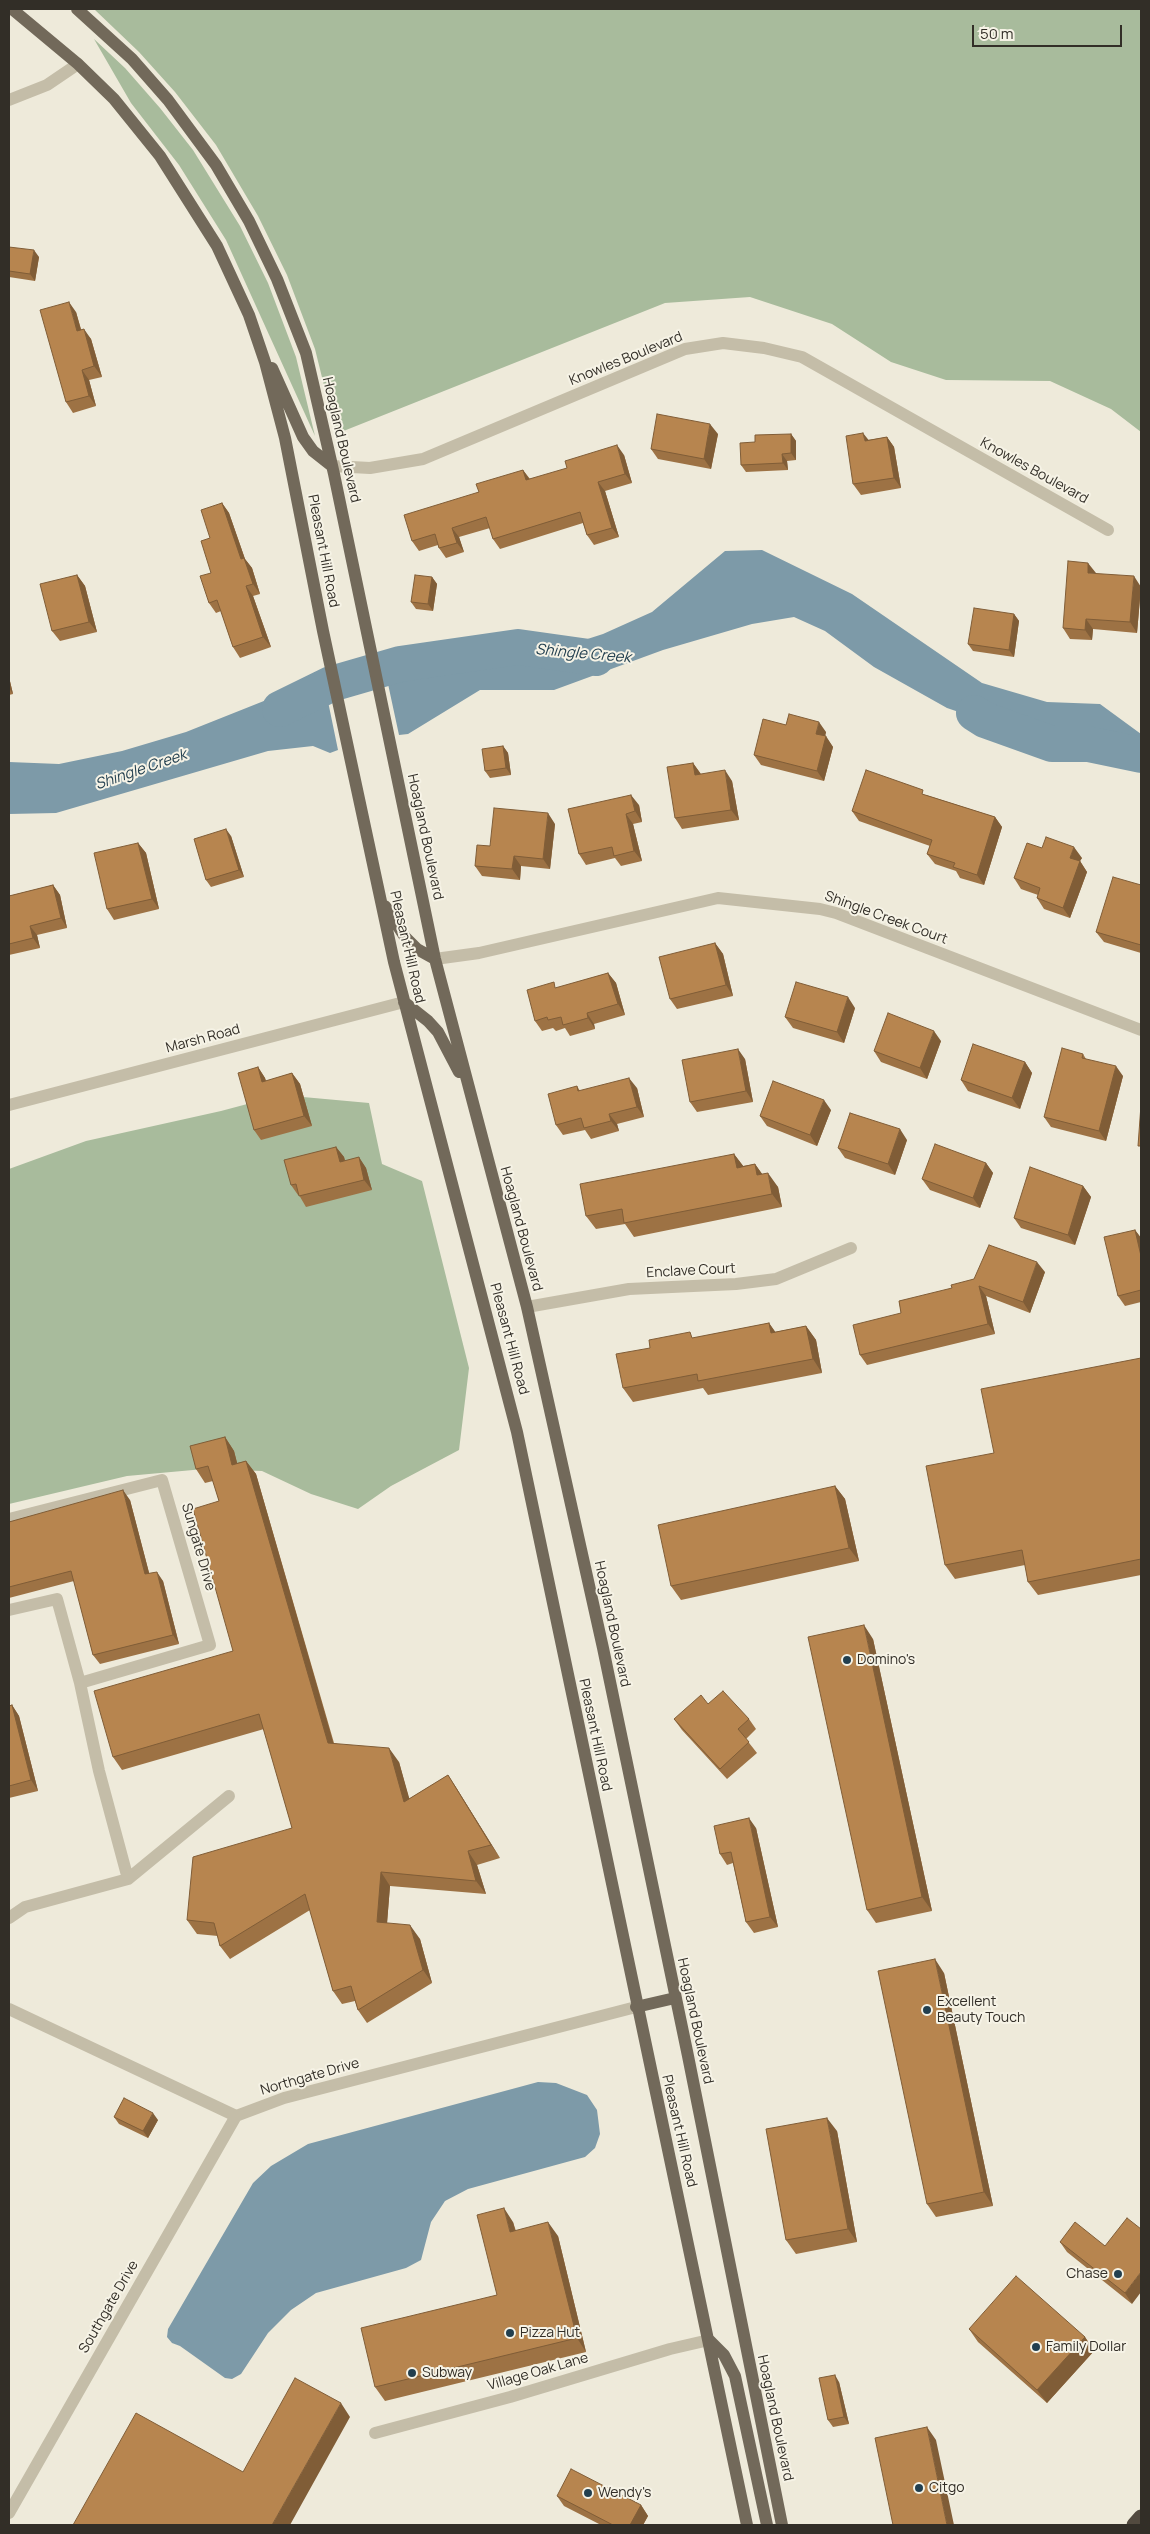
<!DOCTYPE html>
<html>
<head>
<meta charset="utf-8">
<style>
	body { margin:0 }
	#map { position:relative; width:1150px; height:2534px; overflow:hidden; background:#eeeada; font-family:Manrope,sans-serif }
	canvas { display:block }
	.frame { position:absolute; inset:0; border:10px solid #322e27; pointer-events:none }
	.scale { position:absolute; left:972px; top:25px; width:150px; height:22px; box-sizing:border-box; border:2px solid #322e27; border-top:0; padding-left:6px; font-size:15px; line-height:18px; white-space:nowrap; color:#322e27; -webkit-text-stroke:4px #f6f3e6; paint-order:stroke }
</style>
</head>
<body>
<div id="map">
<canvas width="1150" height="2534"></canvas>
<div class="frame"></div>
<div class="scale">50 m</div>
</div>
<script>
const ctx = document.querySelector('canvas').getContext('2d');
ctx.lineJoin = 'round';
function fillPath(path, color) { ctx.fillStyle = color; ctx.fill(path, 'evenodd'); }
const poly = rows => new Path2D(rows.map(r => 'M' + r).join(''));
function trace(path, color, width, dash) { ctx.strokeStyle = color; ctx.lineWidth = width; ctx.lineCap = dash ? 'butt' : 'round'; ctx.setLineDash(dash || []); ctx.stroke(path); }
function write(font, color, halo, rows, align = 'center') {
  ctx.font = font + ' Manrope,sans-serif'; ctx.lineWidth = 4; ctx.setLineDash([]); ctx.textBaseline = 'middle'; ctx.strokeStyle = halo; ctx.fillStyle = color; for (const [text, x, y, turn = 0] of rows) {
    ctx.save(); ctx.translate(x, y); ctx.rotate((+turn || 0) * Math.PI / 180); ctx.textAlign = isNaN(turn) ? turn : align; if (halo) ctx.strokeText(text, 0, 0); ctx.fillText(text, 0, 0); ctx.restore();
  }
}
fillPath(poly([
	[94,9,1141,9,1141,432,1111,409,1050,381,946,380,891,362,832,324,750,297,665,303,336,434,315,349,287,275,258,216,216,145,175,92,139,52],
	[94,39,125,68,160,108,193,150,240,226,268,283,296,357,315,436,226,240,179,165,131,103],
	[281,1095,369,1103,382,1164,422,1181,469,1368,459,1450,391,1486,358,1509,311,1494,262,1471,204,1469,127,1476,9,1504,9,1169,86,1141,221,1111]
]), '#a8bb9c');
fillPath(poly([
	[762,550,852,594,982,683,1047,702,1100,704,1141,734,1141,770,1082,745,1012,730,947,708,874,667,825,631,794,617,752,624,663,650,554,690,480,690,408,734,399,735,385,670,467,667,550,651,603,634,652,612,725,551],
	[324,682,338,750,330,753,313,746,268,751,56,813,9,814,9,762,59,764,122,751,186,732,294,689],
	[538,2082,556,2083,587,2095,597,2110,600,2134,595,2148,585,2157,468,2189,445,2201,431,2222,421,2260,406,2268,316,2293,291,2310,268,2333,241,2374,232,2379,225,2378,180,2346,172,2343,167,2337,168,2329,253,2183,271,2166,308,2144]
]), '#7d9aa8');
trace(poly([
	[280,709,331,684,400,664,518,647,596,658],
	[974,713,985,720,1052,744,1088,744,1141,755]
]), '#7d9aa8', 36);
trace(poly([
	[9,100,47,85,78,64],
	[332,466,370,468,423,459,685,349,723,343,764,348,802,357,1108,530],
	[435,959,479,953,718,898,820,909,836,913,1141,1030],
	[9,1105,404,1002],
	[527,1307,629,1289,736,1284,776,1279,851,1248],
	[9,1519,162,1480,210,1645,80,1683],
	[9,1610,57,1599,80,1683,99,1771,128,1879],
	[9,1918,25,1907,128,1879,229,1796],
	[9,2009,236,2116,284,2098,636,2007],
	[375,2433,510,2397,670,2349,709,2340],
	[9,2513,236,2116]
]), '#c4bda8', 12);
trace(poly([
	[12,9,78,64,114,99,160,156,217,246,249,315,265,362,285,438,323,631,394,962,517,1432,747,2525],
	[77,9,132,59,168,100,216,165,249,221,277,279,306,353,334,474,435,959,527,1307,603,1648,688,2056,782,2525],
	[272,368,303,437,313,451,332,466],
	[385,906,405,937,417,949,435,959],
	[404,1002,428,1021,438,1032,459,1072],
	[636,2007,675,1998],
	[709,2340,724,2355,735,2376,767,2525]
]), '#72695a', 12);
trace(poly([
	[1134,2525,1141,2517]
]), '#524a3f', 15);
fillPath(poly([
	[9,247,39,257,35,281,9,277],
	[76,312,81,329,91,339,102,377,89,380,96,406,73,413,66,402],
	[718,434,711,469,658,459,651,449],
	[791,434,796,441,796,460,787,461,788,470,746,472,741,465,755,442],
	[887,437,894,447,901,488,861,495,853,484,868,440],
	[624,455,632,483,605,491,619,537,594,545,587,535,583,523,500,549,493,539,490,528,459,537,464,552,446,558,439,548,438,545,419,551,412,541,479,492,523,470,530,479],
	[222,503,229,513,245,559,252,568,260,594,253,596,271,647,240,658,233,647,221,611,216,613,209,603,211,573,210,538],
	[77,575,85,586,97,632,60,641,52,631],
	[432,577,437,584,433,611,416,609,411,602],
	[1141,587,1137,633,1093,629,1092,640,1070,639,1063,628],
	[1014,614,1019,621,1014,657,973,651,968,644],
	[9,677,13,694,9,695],
	[786,725,826,732,825,736,833,747,824,781,761,765,754,755],
	[503,746,508,753,511,775,490,778,485,771],
	[693,763,701,774,732,781,739,820,682,829,675,818],
	[926,795,995,817,1002,827,984,885,960,878,956,871,935,864,927,854,930,846,859,821,852,811],
	[639,805,642,822,633,824,642,861,621,866,615,858,586,865,579,854,568,809],
	[555,824,550,869,521,866,520,880,482,876,475,866,490,846],
	[231,836,244,877,211,887,206,880],
	[138,843,146,853,159,909,114,920,107,909],
	[1042,848,1082,858,1080,861,1087,872,1070,918,1044,909,1037,898,1038,895,1021,889,1014,878],
	[53,885,60,895,67,928,37,935,40,948,9,955,9,896],
	[1141,885,1141,953,1104,942,1096,932],
	[715,943,723,954,733,996,677,1009,670,999],
	[608,973,616,983,625,1015,594,1024,595,1029,570,1036,565,1028,556,1031,553,1028,542,1031,535,1021,557,988],
	[855,1008,844,1043,793,1028,785,1017],
	[941,1041,927,1079,881,1062,874,1051],
	[1083,1054,1086,1059,1123,1076,1106,1141,1051,1127,1044,1117],
	[745,1059,753,1102,697,1112,690,1102],
	[1025,1062,1032,1073,1020,1109,968,1091,961,1080],
	[258,1067,265,1078,266,1081,292,1073,300,1084,312,1126,261,1140,254,1130],
	[577,1086,580,1091,637,1088,644,1117,617,1124,619,1131,591,1139,585,1130,563,1135,556,1125],
	[831,1110,817,1146,767,1126,760,1116],
	[907,1140,895,1175,845,1158,838,1148],
	[336,1147,344,1157,345,1161,359,1158,366,1168,372,1190,306,1207,299,1195,298,1195,291,1185],
	[734,1154,743,1166,755,1164,762,1174,778,1187,782,1207,634,1237,625,1224,596,1229,586,1216],
	[986,1163,993,1173,980,1208,930,1190,922,1179],
	[1083,1186,1091,1197,1075,1245,1021,1228,1014,1218],
	[1135,1230,1141,1238,1141,1302,1125,1306,1118,1296],
	[1045,1272,1030,1313,986,1296,995,1334,867,1365,860,1355,901,1313,899,1301],
	[769,1323,775,1332,806,1326,816,1340,822,1373,708,1395,703,1388,633,1402,623,1388,650,1348,694,1338],
	[1141,1358,1141,1575,1038,1595,1028,1582,1025,1565,955,1579,945,1565,994,1453],
	[225,1437,234,1451,237,1463,246,1461,256,1474,334,1743,399,1762,409,1799,448,1775,457,1789,500,1858,477,1865,486,1894,390,1886,387,1923,420,1939,432,1983,367,2023,358,2010,355,2001,342,2004,333,1991,310,1910,230,1959,220,1946,218,1936,197,1934,187,1920,292,1828,264,1729,122,1770,113,1757,233,1651,219,1501,213,1481,205,1483,196,1469],
	[835,1486,845,1499,859,1561,681,1600,671,1586],
	[130,1500,149,1573,163,1581,179,1644,100,1664,93,1655,74,1581,9,1598,9,1522],
	[873,1639,932,1911,876,1923,867,1910],
	[708,1704,749,1719,756,1729,746,1739,757,1753,727,1779,682,1730,674,1719],
	[12,1705,19,1716,38,1791,9,1798,9,1706],
	[756,1828,778,1927,754,1933,746,1922,733,1863,727,1865,720,1854],
	[944,1973,993,2206,936,2217,927,2204],
	[114,2117,158,2120,148,2138,119,2124],
	[837,2131,857,2242,796,2254,786,2240],
	[513,2222,516,2231,558,2236,586,2352,385,2401,375,2387,497,2295],
	[1060,2242,1105,2246,1132,2304,1067,2252],
	[969,2329,1085,2337,1094,2351,1047,2403,978,2342],
	[839,2382,849,2424,833,2427,828,2420],
	[557,2496,641,2505,648,2516,643,2525,601,2525,564,2506]
]), '#9d7244');
fillPath(poly([
	[34,250,39,257,35,281,30,274],
	[69,302,76,312,84,341,77,331],
	[84,329,91,339,102,377,94,366],
	[82,370,89,380,96,406,89,396],
	[710,424,718,434,711,469,704,459],
	[863,433,871,443,865,441],
	[791,434,796,441,796,460,791,453],
	[887,437,894,447,901,488,894,478],
	[617,445,624,455,632,483,625,474],
	[782,454,787,461,788,470,783,463],
	[523,470,530,480,526,480],
	[598,482,605,491,619,537,612,528],
	[222,503,229,513,245,559,252,568,260,594,253,584,241,559],
	[452,528,459,537,464,552,457,543],
	[1088,563,1096,573,1088,573],
	[77,575,85,586,97,632,89,622],
	[1134,576,1141,587,1137,633,1130,622],
	[432,577,437,584,433,611,428,604],
	[246,586,253,596,271,647,263,637],
	[1014,614,1019,621,1014,657,1009,650],
	[1086,619,1093,629,1092,640,1085,630],
	[9,677,13,694,9,688],
	[819,722,826,732,823,744,816,734],
	[826,736,833,747,824,781,817,771],
	[503,746,508,753,511,775,506,768],
	[693,763,700,773,703,785,695,775],
	[725,770,732,781,739,820,731,810],
	[631,795,639,805,642,822,635,811],
	[548,813,555,824,550,869,543,859],
	[626,814,633,824,642,861,634,851],
	[995,817,1002,827,984,885,977,875],
	[226,829,231,836,244,877,239,870],
	[138,843,146,853,159,909,152,899],
	[1074,847,1082,858,1080,861,1087,872,1070,918,1063,908,1070,858],
	[514,856,521,866,520,880,512,869],
	[53,885,60,895,67,928,61,918],
	[30,926,37,935,40,948,33,938],
	[715,943,723,954,733,996,726,985],
	[608,973,616,983,625,1015,618,1004],
	[848,997,855,1008,844,1043,837,1032],
	[587,1013,594,1024,595,1029,588,1018],
	[934,1031,941,1041,927,1079,920,1068],
	[738,1049,745,1059,753,1102,746,1091],
	[1025,1062,1032,1073,1020,1109,1012,1098],
	[1116,1066,1123,1076,1106,1141,1099,1131],
	[258,1067,265,1078,269,1092,262,1082],
	[292,1073,300,1084,312,1126,304,1116],
	[629,1078,637,1088,644,1117,637,1107],
	[824,1100,831,1110,817,1146,810,1135],
	[609,1114,617,1124,619,1131,611,1121],
	[900,1129,907,1140,895,1175,888,1164],
	[336,1147,344,1157,348,1172,340,1162],
	[734,1154,744,1167,737,1168],
	[359,1157,366,1168,372,1190,364,1180],
	[986,1163,993,1173,980,1208,973,1198],
	[755,1164,765,1178,757,1175],
	[768,1173,778,1187,782,1207,772,1194],
	[1083,1186,1091,1197,1075,1245,1068,1235],
	[1135,1230,1141,1238,1141,1256],
	[1037,1262,1045,1272,1030,1313,1023,1302],
	[979,1286,986,1296,995,1334,988,1324],
	[769,1323,779,1337,771,1333],
	[806,1326,816,1340,822,1373,813,1359],
	[225,1437,234,1451,241,1478,232,1465],
	[246,1461,256,1474,337,1756,328,1743],
	[835,1486,845,1499,859,1561,849,1548],
	[123,1490,130,1500,152,1584,145,1574],
	[157,1572,163,1581,179,1644,173,1635],
	[864,1625,873,1639,932,1911,922,1897],
	[12,1705,19,1716,38,1791,31,1780],
	[389,1748,399,1762,414,1815,404,1802],
	[448,1775,457,1789,500,1858,491,1845],
	[749,1818,756,1828,778,1927,770,1917],
	[468,1851,477,1865,486,1894,476,1881],
	[381,1872,390,1886,386,1936,377,1922],
	[410,1925,420,1939,432,1983,423,1970],
	[935,1959,944,1973,993,2206,984,2192],
	[153,2113,158,2120,148,2138,143,2131],
	[827,2118,837,2131,857,2242,848,2229],
	[504,2208,513,2222,519,2246,510,2232],
	[548,2222,558,2236,586,2352,577,2338],
	[1141,2272,1141,2292,1132,2304,1125,2293],
	[1085,2337,1094,2351,1047,2403,1037,2390],
	[835,2375,839,2382,849,2424,844,2417],
	[341,2403,350,2417,290,2525,272,2525],
	[927,2427,936,2440,954,2525,947,2525],
	[641,2505,648,2516,643,2525,630,2525]
]), '#805d37');
const building = poly([
	[9,247,34,250,30,274,9,271,9,247],
	[69,302,77,331,84,329,94,366,82,370,89,396,66,402,40,310,69,302],
	[657,414,710,424,704,459,651,449,657,414],
	[863,433,865,441,887,437,894,478,853,484,846,436,863,433],
	[791,434,791,453,782,454,783,463,741,465,740,443,755,442,755,435,791,434],
	[617,445,625,474,598,482,612,528,587,535,580,512,493,539,486,517,452,528,457,543,439,548,435,534,412,541,404,515,479,492,476,484,523,470,526,480,567,468,565,461,617,445],
	[222,503,241,559,244,558,253,584,246,586,263,637,233,647,217,600,209,603,200,576,211,573,201,541,210,538,201,510,222,503],
	[1068,561,1088,563,1088,573,1134,576,1130,622,1086,619,1085,630,1063,628,1068,561],
	[77,575,89,622,52,631,40,584,77,575],
	[415,575,432,577,428,604,411,602,415,575],
	[974,608,1014,614,1009,650,968,644,974,608],
	[789,714,819,722,816,734,826,736,817,771,754,755,763,719,786,725,789,714],
	[503,746,506,768,485,771,482,749,503,746],
	[693,763,695,775,725,770,731,810,675,818,667,767,693,763],
	[866,770,923,790,922,794,995,817,977,875,953,867,955,863,927,854,932,840,852,811,866,770],
	[631,795,635,811,626,814,634,851,614,856,612,847,579,854,568,809,631,795],
	[494,808,548,813,543,859,514,856,512,869,475,866,477,845,490,846,494,808],
	[226,829,239,870,206,880,194,839,226,829],
	[1046,837,1074,847,1070,858,1080,861,1063,908,1037,898,1040,888,1014,878,1027,843,1042,848,1046,837],
	[138,843,152,899,107,909,94,853,138,843],
	[1113,877,1141,885,1141,945,1096,932,1113,877],
	[53,885,61,918,30,926,33,938,9,944,9,896,53,885],
	[715,943,726,985,670,999,659,957,715,943],
	[608,973,618,1004,587,1013,588,1018,563,1025,561,1017,548,1020,547,1017,535,1021,527,990,554,982,555,988,608,973],
	[796,982,848,997,837,1032,785,1017,796,982],
	[888,1013,934,1031,920,1068,874,1051,888,1013],
	[973,1044,1025,1062,1012,1098,961,1080,973,1044],
	[1062,1048,1083,1054,1082,1058,1116,1066,1099,1131,1044,1117,1062,1048],
	[738,1049,746,1091,690,1102,682,1060,738,1049],
	[258,1067,262,1082,292,1073,304,1116,254,1130,238,1073,258,1067],
	[629,1078,637,1107,609,1114,611,1121,584,1128,581,1118,556,1125,548,1094,577,1086,578,1091,629,1078],
	[773,1081,824,1100,810,1135,760,1116,773,1081],
	[1141,1105,1141,1146,1138,1146,1141,1105],
	[850,1113,900,1129,888,1164,838,1148,850,1113],
	[935,1144,986,1163,973,1198,922,1179,935,1144],
	[336,1147,340,1162,359,1157,364,1180,299,1196,296,1184,291,1185,284,1160,336,1147],
	[734,1154,737,1168,755,1164,757,1175,768,1173,772,1194,624,1223,622,1209,586,1216,580,1184,734,1154],
	[1030,1167,1083,1186,1068,1235,1014,1218,1030,1167],
	[1135,1230,1141,1256,1141,1290,1118,1296,1104,1237,1135,1230],
	[989,1245,1037,1262,1023,1302,979,1286,988,1324,860,1355,853,1325,901,1313,899,1301,952,1288,951,1285,974,1279,989,1245],
	[769,1323,771,1333,806,1326,813,1359,698,1381,697,1374,623,1388,616,1354,650,1348,649,1340,690,1332,692,1338,769,1323],
	[1141,1358,1141,1559,1028,1582,1022,1550,945,1565,926,1466,994,1453,981,1389,1141,1358],
	[225,1437,232,1465,246,1461,328,1743,389,1748,404,1802,448,1775,491,1845,468,1851,476,1881,381,1872,377,1922,410,1925,423,1970,358,2010,351,1986,333,1991,305,1894,220,1946,214,1923,187,1920,193,1857,292,1828,259,1714,113,1757,94,1691,233,1651,193,1509,219,1501,208,1466,196,1469,190,1446,225,1437],
	[835,1486,849,1548,671,1586,658,1525,835,1486],
	[123,1490,145,1574,157,1572,173,1635,93,1655,71,1571,9,1587,9,1522,123,1490],
	[864,1625,922,1897,867,1910,808,1637,864,1625],
	[723,1691,749,1719,738,1729,749,1742,720,1769,674,1719,701,1695,708,1704,723,1691],
	[12,1705,31,1780,9,1786,9,1706,12,1705],
	[749,1818,770,1917,746,1922,731,1852,720,1854,714,1826,749,1818],
	[935,1959,984,2192,927,2204,878,1971,935,1959],
	[124,2098,153,2113,143,2131,114,2117,124,2098],
	[827,2118,848,2229,786,2240,766,2129,827,2118],
	[504,2208,510,2232,548,2222,577,2338,375,2387,361,2328,497,2295,477,2215,504,2208],
	[1127,2218,1141,2229,1141,2272,1125,2293,1060,2242,1075,2222,1105,2246,1127,2218],
	[1016,2276,1085,2337,1037,2390,969,2329,1016,2276],
	[835,2375,844,2417,828,2420,819,2378,835,2375],
	[295,2378,341,2403,272,2525,73,2525,136,2413,243,2472,295,2378],
	[927,2427,947,2525,893,2525,875,2438,927,2427],
	[571,2469,641,2505,630,2525,613,2525,557,2496,571,2469]
]);
fillPath(building, '#b7854f');
trace(building, '#805d37', 1);
for (const [x, y, r, color] of [
	[847,1660,5,"#223f4f"],
	[927,2010,5,"#223f4f"],
	[1118,2274,5,"#223f4f"],
	[510,2333,5,"#223f4f"],
	[1036,2347,5,"#223f4f"],
	[412,2373,5,"#223f4f"],
	[919,2488,5,"#223f4f"],
	[588,2493,5,"#223f4f"]
]) { const dot = new Path2D(); dot.arc(x, y, r, 0, 2 * Math.PI); ctx.fillStyle = color; ctx.fill(dot); trace(dot, '#f6f3e6', 2); }
write('14px', '#322e27', '#f6f3e6', [
	["Knowles Boulevard",626,359,-22],
	["Hoagland Boulevard",341,440,77],
	["Knowles Boulevard",1034,471,29],
	["Pleasant Hill Road",323,551,79],
	["Hoagland Boulevard",425,837,78],
	["Shingle Creek Court",886,918,20],
	["Pleasant Hill Road",407,947,77],
	["Marsh Road",203,1039,-15],
	["Hoagland Boulevard",521,1229,75],
	["Enclave Court",691,1271,-3],
	["Pleasant Hill Road",509,1339,75],
	["Sungate Drive",198,1547,74],
	["Hoagland Boulevard",612,1624,78],
	["Pleasant Hill Road",595,1735,78],
	["Hoagland Boulevard",695,2021,78],
	["Northgate Drive",310,2077,-16],
	["Pleasant Hill Road",679,2131,77],
	["Southgate Drive",109,2307,-60],
	["Village Oak Lane",538,2372,-16],
	["Hoagland Boulevard",775,2418,78]
]);
write('14px', '#322e27', '#f6f3e6', [
	["Domino's",857,1660],
	["Excellent",937,2002],
	["Beauty Touch",937,2018],
	["Chase",1108,2274,"right"],
	["Pizza Hut",520,2333],
	["Family Dollar",1046,2347],
	["Subway",422,2373],
	["Citgo",929,2488],
	["Wendy's",598,2493]
], 'left');
write('italic 15px', '#223f4f', '#f6f3e6', [
	["Shingle Creek",583,654,5],
	["Shingle Creek",141,770,-19]
]);
</script>
</body>
</html>
